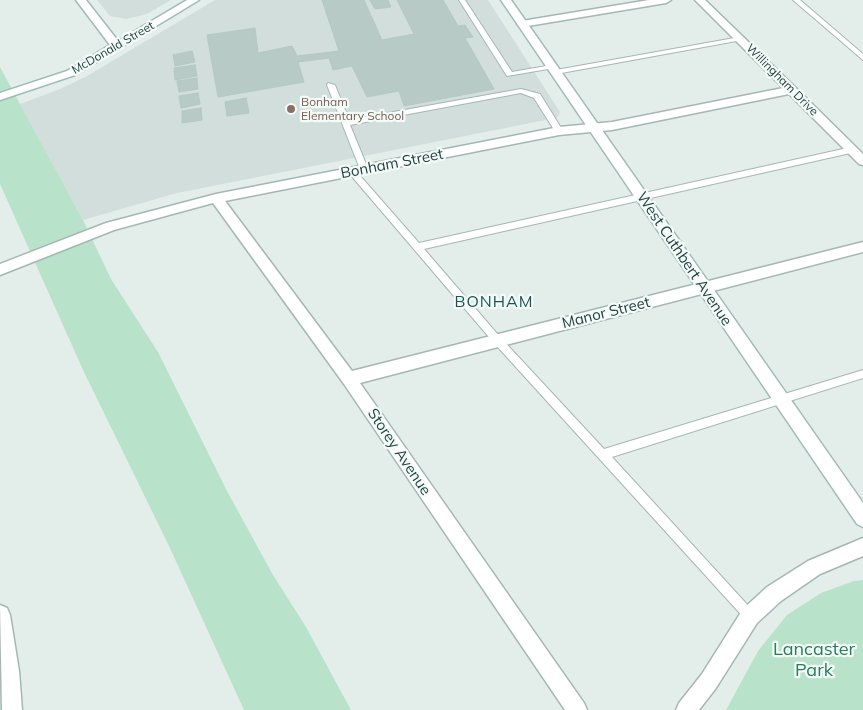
<!DOCTYPE html>
<html>
<head>
<meta charset="utf-8">
<style>
	body { margin:0 }
	canvas { display:block; background:#e3eeeb }
</style>
</head>
<body>
<canvas width="863" height="710"></canvas>
<script>
const ctx = document.querySelector('canvas').getContext('2d');
ctx.lineJoin = 'round';
function fillPath(path, color) { ctx.fillStyle = color; ctx.fill(path, 'evenodd'); }
const poly = rows => new Path2D(rows.map(r => 'M' + r).join(''));
function trace(path, color, width, dash) { ctx.strokeStyle = color; ctx.lineWidth = width; ctx.lineCap = dash ? 'butt' : 'round'; ctx.setLineDash(dash || []); ctx.stroke(path); }
function write(font, color, halo, rows, align = 'center') {
  ctx.font = font + ' Mulish,sans-serif'; ctx.lineWidth = 4.5; ctx.setLineDash([]); ctx.textBaseline = 'middle'; ctx.strokeStyle = halo; ctx.fillStyle = color; for (const [text, x, y, turn = 0] of rows) {
    ctx.save(); ctx.translate(x, y); ctx.rotate((+turn || 0) * Math.PI / 180); ctx.textAlign = isNaN(turn) ? turn : align; if (halo) ctx.strokeText(text, 0, 0); ctx.fillText(text, 0, 0); ctx.restore();
  }
}
fillPath(poly([
	[97,0,171,0,147,14,126,19,110,16],
	[215,0,488,0,560,112,558,117,551,119,177,193,83,220,20,104,60,89,87,76]
]), '#d1dedb');
fillPath(poly([
	[0,67,83,220,111,279,158,352,227,491,273,575,306,627,351,710,244,710,169,546,83,370,0,184],
	[863,580,863,710,726,710,758,651,787,615,821,593,854,581]
]), '#b9e2cb');
const building = poly([
	[322,0,364,0,382,40,414,34,397,0,443,0,458,26,465,25,473,37,465,38,494,89,404,106,399,91,367,97,352,66,333,70,329,58,298,62,304,82,218,97,207,35,255,28,258,53,292,46,297,56,339,51,322,0],
	[370,0,388,0,391,7,375,9,370,0],
	[192,51,195,62,175,66,173,55,192,51],
	[195,65,197,76,175,80,174,68,195,65],
	[197,78,198,89,179,92,177,81,197,78],
	[198,93,200,104,181,108,179,96,198,93],
	[246,98,249,113,227,116,225,102,246,98],
	[201,108,202,120,182,123,182,111,201,108]
]);
fillPath(building, '#b8cac5');
trace(building, '#b4c9c4', 1);
const lane = poly([
	[459,0,465,0,512,72,552,65,555,67,554,68,507,76,459,0],
	[793,0,800,0,863,54,863,60,793,0],
	[740,37,743,39,742,40,556,74,552,72,556,70,740,37],
	[328,83,335,85,349,120,521,89,540,94,563,131,559,133,556,133,534,98,521,93,350,125,368,169,364,172,360,169,327,85,328,83],
	[852,147,855,148,855,152,424,249,500,337,604,449,863,370,863,378,612,457,754,612,756,616,754,620,750,622,746,620,494,343,348,172,352,169,355,170,419,243,852,147]
]);
const street = poly([
	[649,0,671,0,666,3,522,27,517,24,522,21,649,0],
	[695,0,705,0,796,88,863,154,863,165,859,164,789,94,612,130,559,135,225,201,352,371,863,242,863,252,360,383,584,703,587,710,565,710,344,384,213,203,114,230,0,275,0,264,106,223,216,194,559,127,612,122,783,88,695,0],
	[863,538,863,556,820,574,781,601,757,623,716,688,699,710,676,710,679,703,702,674,743,609,767,587,808,561,863,538],
	[0,605,7,608,10,615,19,671,22,710,2,710,0,605]
]);
const secondary = poly([
	[76,0,86,0,118,41,187,0,199,0,75,75,0,100,0,93,67,71,110,45,76,0],
	[501,0,511,0,863,503,863,527,857,524,501,0]
]);
trace(lane, '#a5b7b4', 2);
trace(street, '#a5b7b4', 3);
trace(secondary, '#a0bbb7', 3);
fillPath(lane, '#fff');
fillPath(street, '#fff');
fillPath(secondary, '#fff');
for (const [x, y, r, color] of [
	[291,109,5,"#8d6e63"]
]) { const dot = new Path2D(); dot.arc(x, y, r, 0, 2 * Math.PI); ctx.fillStyle = color; ctx.fill(dot); trace(dot, '#f4faf8', 2); }
write('12px', '#20423f', '#f4faf8', [
	["McDonald Street",113,48,-30],
	["Willingham Drive",782,80,45]
]);
write('12px', '#785e54', '#f4faf8', [
	["Bonham",301,102],
	["Elementary School",301,116]
], 'left');
write('15px', '#20423f', '#f4faf8', [
	["Bonham Street",392,164,-11],
	["West Cuthbert Avenue",684,259,56],
	["Manor Street",606,313,-14],
	["Storey Avenue",399,452,56]
]);
ctx.letterSpacing = '1px';
write('16px', '#195752', '#f4faf8', [
	["BONHAM",494,302]
]);
ctx.letterSpacing = '0px';
write('18px', '#257e57', '#f4faf8', [
	["Lancaster",814,650],
	["Park",814,671]
]);
</script>
</body>
</html>
